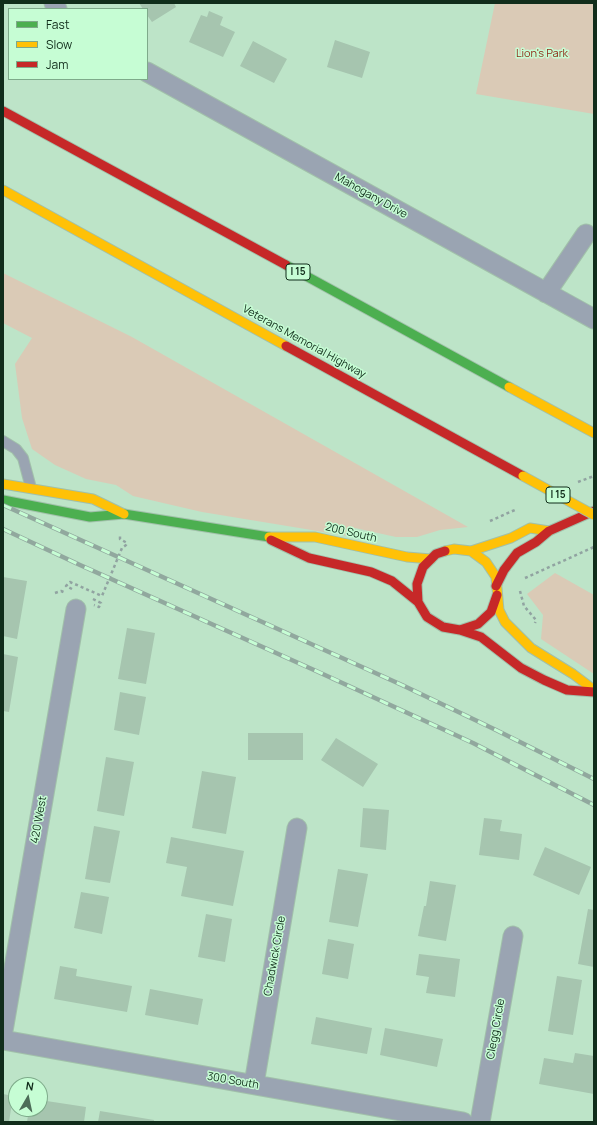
<!DOCTYPE html>
<html>
<head>
<meta charset="utf-8">
<style>
	body { margin:0 }
	#map { position:relative; width:597px; height:1125px; overflow:hidden; background:#bde4c8; font-family:Manrope,sans-serif }
	canvas { display:block }
	.frame { position:absolute; inset:0; border:4px solid #112d1b; pointer-events:none }
	.legend { position:absolute; left:8px; top:8px; width:140px; height:72px; box-sizing:border-box; background:#c6fdd4; border:1px solid #7eaa8a; margin:0; padding:5px 7px; list-style:none; font-size:12px; color:#112d1b }
	.legend li { display:flex; align-items:center; gap:8px; height:20px }
	.legend b { width:20px; border:1px solid #7eaa8a }
	.north { position:absolute; left:8px; top:1077px; width:40px; height:40px; box-sizing:border-box; background:#c6fdd4; border:1px solid #7eaa8a; border-radius:50%; rotate:9deg; font-size:11px; font-weight:700; line-height:16px; text-align:center; color:#112d1b }
	.north::after { content:''; display:block; margin:auto; width:14px; height:18px; background:#4d6d58; clip-path:polygon(50% 0,100% 100%,50% 72%,0 100%) }
</style>
</head>
<body>
<div id="map">
<canvas width="597" height="1125"></canvas>
<div class="frame"></div>
<ul class="legend">
<li><b style="height:5px;background:#4caf50"></b>Fast</li>
<li><b style="height:5px;background:#ffc107"></b>Slow</li>
<li><b style="height:5px;background:#c62828"></b>Jam</li>
</ul>
<div class="north">N</div>
</div>
<script>
const ctx = document.querySelector('canvas').getContext('2d');
ctx.lineJoin = 'round';
function fillPath(path, color) { ctx.fillStyle = color; ctx.fill(path, 'evenodd'); }
const poly = rows => new Path2D(rows.map(r => 'M' + r).join(''));
function trace(path, color, width, dash) { ctx.strokeStyle = color; ctx.lineWidth = width; ctx.lineCap = dash ? 'butt' : 'round'; ctx.setLineDash(dash || []); ctx.stroke(path); }
function write(font, color, halo, rows, align = 'center') {
  ctx.font = font + ' Manrope,sans-serif'; ctx.lineWidth = 3; ctx.setLineDash([]); ctx.textBaseline = 'middle'; ctx.strokeStyle = halo; ctx.fillStyle = color; for (const [text, x, y, turn = 0] of rows) {
    ctx.save(); ctx.translate(x, y); ctx.rotate((+turn || 0) * Math.PI / 180); ctx.textAlign = isNaN(turn) ? turn : align; if (halo) ctx.strokeText(text, 0, 0); ctx.fillText(text, 0, 0); ctx.restore();
  }
}
fillPath(poly([
	[495,3,594,3,594,114,476,94],
	[3,273,132,337,468,527,440,530,417,537,396,537,355,528,348,536,202,512,133,496,116,485,86,479,55,465,32,449,22,418,15,364,32,338,3,323],
	[555,573,594,595,594,674,541,639,543,615,527,594]
]), '#dacab6');
fillPath(poly([
	[139,3,174,3,176,7,152,22,147,15,147,9,143,9],
	[209,11,223,17,220,25,235,32,223,57,189,42,201,15,207,17],
	[335,40,370,52,362,78,327,67],
	[253,41,287,59,274,83,240,66],
	[3,577,27,581,17,639,3,636],
	[127,628,155,633,146,684,118,679],
	[3,654,18,657,9,712,3,711],
	[120,692,146,697,139,735,114,730],
	[248,733,303,733,303,760,248,760],
	[336,738,378,764,363,787,321,760],
	[106,757,134,762,124,816,97,811],
	[202,771,236,777,226,834,192,828],
	[363,808,389,810,386,850,360,847],
	[484,818,502,820,500,831,522,834,519,860,479,855],
	[94,826,120,831,110,883,85,879],
	[171,837,244,851,233,906,181,896,187,867,166,863],
	[545,847,591,867,579,895,533,875],
	[338,869,368,874,358,927,329,922],
	[430,881,456,885,446,941,418,936,424,906,426,906],
	[81,892,109,897,102,934,74,928],
	[588,909,594,910,594,967,578,964],
	[206,914,232,919,225,962,198,957],
	[328,939,354,944,348,979,322,974],
	[419,954,460,959,455,997,426,993,429,977,416,975],
	[60,966,77,969,76,976,132,986,127,1012,54,999],
	[557,976,582,980,573,1035,548,1031],
	[150,989,203,999,198,1025,145,1015],
	[316,1017,372,1028,367,1054,311,1044],
	[385,1028,443,1039,437,1067,380,1055],
	[575,1053,594,1056,594,1094,539,1084,544,1058,573,1063],
	[3,1094,13,1096,9,1122,3,1122],
	[40,1100,86,1107,84,1122,27,1122,29,1109,40,1109],
	[100,1111,154,1120,154,1122,98,1122]
]), '#a6c5af');
const lane = poly([
	[3,441,16,449,23,458,31,488]
]);
const street = poly([
	[54,3,57,9],
	[147,72,594,319],
	[546,293,586,234],
	[3,1031,76,609],
	[3,1040,463,1122],
	[254,1084,297,828],
	[480,1122,513,936]
]);
const fast = poly([
	[286,265,509,387],
	[3,500,90,517,124,514,269,537]
]);
const slow = poly([
	[3,190,286,346],
	[509,387,594,433],
	[3,484,93,499,124,514],
	[269,537,315,537,407,557,431,559],
	[445,551,454,549,471,551,486,562,496,577,499,610,505,622,531,648,573,674,594,690],
	[471,551,511,538,530,528,549,531]
]);
const jam = poly([
	[3,111,286,265],
	[286,346,523,476],
	[271,540,309,558,371,572,392,581,418,602],
	[445,551,436,554,423,567,417,584,418,602,427,617,443,627,460,630,478,624,491,612,497,595],
	[496,586,504,570,517,553,536,542,549,531,594,511],
	[460,630,481,637,521,668,544,680,567,690,594,692]
]);
trace(lane, '#a1c0aa', 12);
trace(street, '#a1c0aa', 21);
trace(fast, '#a1c0aa', 11);
trace(slow, '#a1c0aa', 11);
trace(jam, '#a1c0aa', 11);
trace(poly([
	[578,482,594,476],
	[490,521,517,509],
	[525,578,594,547],
	[72,589,66,586,70,582,102,596,122,548,126,545,127,543,120,539,120,534],
	[520,591,524,606,536,620,535,623],
	[55,593,61,591,66,593],
	[93,599,101,603,99,607,94,605]
]), '#91a3a1', 2.5, [3, 3]);
trace(lane, '#9aa4b2', 10);
trace(street, '#9aa4b2', 19);
trace(fast, '#4caf50', 9);
trace(slow, '#ffc107', 9);
trace(jam, '#c62828', 9);
const rail = poly([
	[3,505,402,685,496,730,594,779],
	[3,529,80,565,314,670,473,743,594,805]
]);
trace(rail, '#91a89e', 4.5);
trace(rail, '#c6fdd4', 3, [9]);
const slowBridge = poly([
	[523,476,594,515]
]);
trace(slowBridge, '#a1c0aa', 11, []);
trace(slowBridge, '#ffc107', 9);
for (const [x, y, w] of [
	[298,272,24],
	[558,495,24]
]) { const box = new Path2D(); box.roundRect(x - w / 2, y - 8, w, 16, 3); ctx.fillStyle = '#c6fdd4'; ctx.fill(box); trace(box, '#112d1b', 1); }
write('bold 10px', '#112d1b', null, [
	["I 15",298,272],
	["I 15",558,495]
]);
write('11px', '#902c19', '#c6fdd4', [
	["Lion's Park",542,54]
]);
write('11px', '#112d1b', '#c6fdd4', [
	["Mahogany Drive",371,196,29],
	["Veterans Memorial Highway",304,342,29],
	["200 South",351,533,13],
	["420 West",39,820,-80],
	["Chadwick Circle",275,956,-80],
	["Clegg Circle",496,1029,-80],
	["300 South",233,1081,10]
]);
</script>
</body>
</html>
